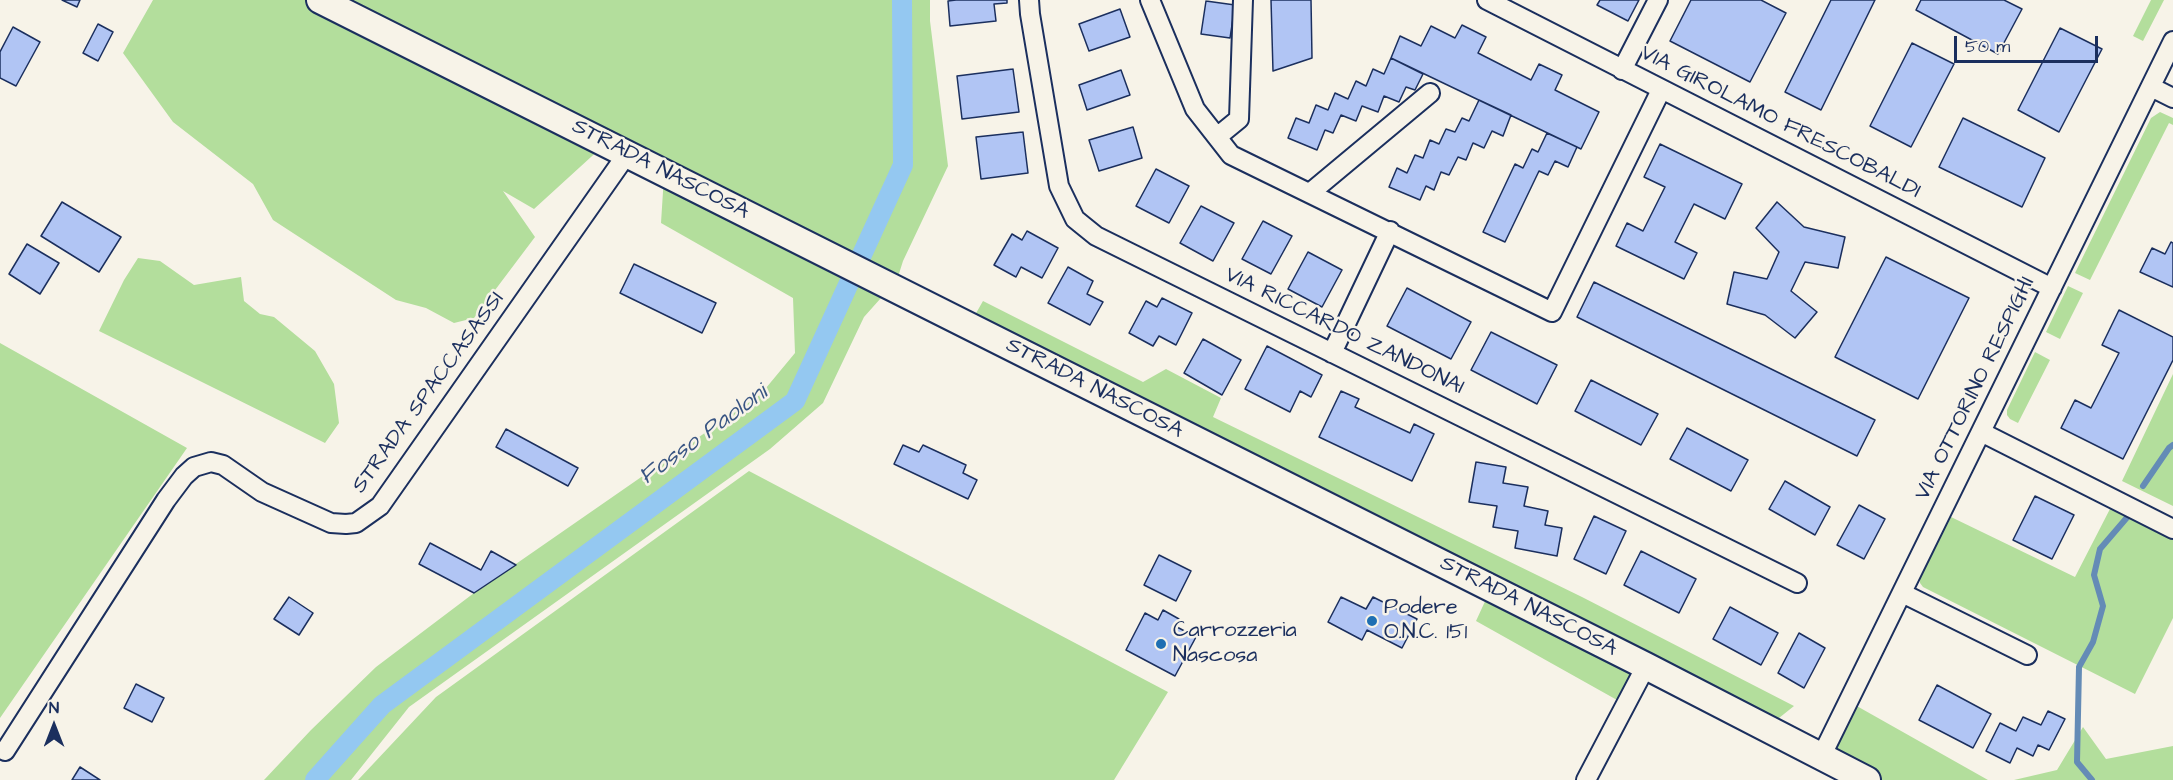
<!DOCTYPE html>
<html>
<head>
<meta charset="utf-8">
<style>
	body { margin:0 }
	#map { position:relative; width:2173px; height:780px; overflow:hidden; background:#f7f3e8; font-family:"Architects Daughter",sans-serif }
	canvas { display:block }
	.north { position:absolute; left:24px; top:696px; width:60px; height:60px; -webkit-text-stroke:4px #f7f3e8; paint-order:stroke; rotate:0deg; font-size:16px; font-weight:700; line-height:24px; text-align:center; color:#1b2f5e }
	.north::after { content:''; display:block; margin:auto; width:21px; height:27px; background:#1b2f5e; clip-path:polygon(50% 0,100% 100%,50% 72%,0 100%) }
	.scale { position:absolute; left:1954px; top:36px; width:144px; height:27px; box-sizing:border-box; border:3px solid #1b2f5e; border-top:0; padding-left:8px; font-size:18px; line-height:21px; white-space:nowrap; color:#1b2f5e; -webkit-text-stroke:4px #f7f3e8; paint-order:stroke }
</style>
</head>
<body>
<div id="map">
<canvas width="2173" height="780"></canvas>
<div class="north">N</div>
<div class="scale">50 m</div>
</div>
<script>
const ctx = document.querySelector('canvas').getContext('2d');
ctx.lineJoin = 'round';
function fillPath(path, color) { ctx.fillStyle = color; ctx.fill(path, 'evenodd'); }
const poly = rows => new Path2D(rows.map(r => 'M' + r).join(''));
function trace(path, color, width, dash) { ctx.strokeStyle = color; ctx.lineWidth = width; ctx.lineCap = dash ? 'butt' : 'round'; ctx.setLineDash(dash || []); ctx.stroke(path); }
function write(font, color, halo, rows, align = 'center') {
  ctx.font = font + ' "Architects Daughter",sans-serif'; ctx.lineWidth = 5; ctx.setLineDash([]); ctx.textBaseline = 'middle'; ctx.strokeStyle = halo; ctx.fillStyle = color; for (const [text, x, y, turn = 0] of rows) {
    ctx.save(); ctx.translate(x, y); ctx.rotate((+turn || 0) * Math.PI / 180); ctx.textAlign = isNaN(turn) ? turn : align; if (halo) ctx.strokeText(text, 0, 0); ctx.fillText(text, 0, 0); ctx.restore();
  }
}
fillPath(poly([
	[153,0,930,0,930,21,948,166,903,261,897,280,864,317,823,403,770,449,409,707,351,780,264,780,311,730,376,667,474,593,761,394,795,353,793,298,661,223,665,160,614,136,534,209,503,191,535,237,474,318,454,323,426,308,396,300,273,220,253,184,173,122,123,53],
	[2151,0,2164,0,2143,41,2133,36],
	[2160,112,2173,118,2173,125,2169,123,2090,280,2075,273,2151,118],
	[138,258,160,261,194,285,241,277,244,301,260,314,274,317,315,351,334,384,339,423,325,443,99,331,124,280],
	[2068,286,2083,293,2060,339,2046,332],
	[983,301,1143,382,1166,369,1221,398,1213,417,1582,597,1794,706,1774,722,1661,666,1617,700,1476,621,1493,584,971,322],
	[0,343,187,448,0,718],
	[2035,352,2050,360,2018,423,2010,419,2007,415,2007,410],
	[2173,374,2173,506,2122,481],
	[749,471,1168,692,1114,780,358,780,436,697],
	[2111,507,2173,538,2173,618,2135,694,1923,587,1920,583,1920,577,1951,517,2075,577],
	[1855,705,1988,780,1846,780,1832,754],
	[2083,727,2106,759,2173,746,2173,780,2014,780,2057,770]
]), '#b3de9c');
trace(poly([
	[2143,486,2169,448,2173,445],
	[2092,780,2077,762,2079,667,2093,642,2103,606,2094,575,2100,549,2130,514]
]), '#648bb6', 6);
trace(poly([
	[315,780,382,705,795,401,903,165,902,0]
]), '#94c8f1', 20);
const building = poly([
	[62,0,80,0,77,7,62,0],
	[956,0,1007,0,1007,3,994,4,996,21,950,26,948,1,956,0],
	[1271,0,1311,0,1312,58,1273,71,1271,0],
	[1600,0,1639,0,1628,21,1597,5,1600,0],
	[1691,0,1761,0,1786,13,1750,82,1670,41,1691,0],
	[1831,0,1875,0,1821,110,1785,92,1831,0],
	[1921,0,2004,0,2022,9,1998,54,1916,10,1921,0],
	[1206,1,1235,5,1230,38,1201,34,1206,1],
	[1120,9,1130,37,1089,51,1079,24,1120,9],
	[98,24,113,32,98,61,83,53,98,24],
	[1462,25,1486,37,1478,53,1531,80,1539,64,1562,75,1555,90,1599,112,1581,149,1391,58,1400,36,1421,46,1431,26,1455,38,1462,25],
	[13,27,40,42,16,86,0,78,0,52,13,27],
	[2060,28,2102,49,2059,132,2018,110,2060,28],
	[1912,43,1954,64,1911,147,1870,126,1912,43],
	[1391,58,1423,74,1415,90,1406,87,1399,102,1384,96,1378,112,1362,106,1356,121,1341,115,1333,133,1325,130,1317,150,1288,138,1296,118,1309,123,1316,105,1328,110,1335,93,1348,99,1356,81,1366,86,1373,69,1384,74,1391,58],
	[1013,69,1019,112,962,119,957,76,1013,69],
	[1121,70,1130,95,1087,110,1079,85,1121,70],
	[1479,100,1511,115,1503,136,1492,131,1484,148,1473,143,1466,160,1458,157,1449,175,1441,172,1434,190,1426,186,1420,200,1389,187,1397,168,1407,173,1415,155,1423,158,1430,140,1439,144,1446,129,1455,132,1462,118,1469,121,1479,100],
	[1963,118,2045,158,2022,207,1939,167,1963,118],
	[1133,127,1142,158,1099,171,1089,140,1133,127],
	[1023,132,1028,173,981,179,976,137,1023,132],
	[1547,133,1577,147,1568,167,1555,161,1548,175,1539,171,1505,242,1483,232,1515,164,1523,168,1532,149,1538,152,1547,133],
	[1660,144,1742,184,1725,219,1694,204,1675,242,1697,253,1684,279,1616,246,1627,223,1643,231,1665,187,1644,177,1660,144],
	[1156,169,1189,186,1169,223,1136,206,1156,169],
	[62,202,121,237,99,272,41,236,62,202],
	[1777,202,1804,227,1845,237,1838,268,1805,262,1791,291,1817,312,1795,338,1765,315,1727,304,1734,272,1767,279,1779,252,1756,228,1777,202],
	[1201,206,1234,223,1213,261,1180,243,1201,206],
	[1263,221,1292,236,1271,274,1242,259,1263,221],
	[1027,231,1058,248,1042,278,1021,267,1016,277,994,265,1012,234,1022,240,1027,231],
	[2171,242,2173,243,2173,287,2140,272,2152,248,2165,254,2171,242],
	[27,244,59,263,40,294,9,274,27,244],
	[1308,252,1342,270,1322,307,1288,289,1308,252],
	[1886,257,1969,298,1918,399,1835,357,1886,257],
	[634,264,716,303,702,333,620,293,634,264],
	[1068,267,1093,281,1087,294,1103,302,1090,325,1048,303,1068,267],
	[1594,282,1875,420,1857,456,1577,317,1594,282],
	[1407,288,1471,322,1451,359,1387,326,1407,288],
	[1162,298,1192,313,1176,345,1159,336,1153,346,1129,333,1146,301,1157,307,1162,298],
	[2119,310,2173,337,2173,360,2123,459,2061,428,2075,400,2091,408,2119,353,2102,345,2119,310],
	[1491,332,1557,365,1537,404,1471,370,1491,332],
	[1203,339,1241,360,1222,395,1184,373,1203,339],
	[1267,346,1322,375,1311,397,1300,391,1290,412,1245,389,1267,346],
	[1591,380,1658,414,1641,445,1575,411,1591,380],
	[1341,391,1359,399,1355,407,1410,433,1414,424,1434,434,1412,481,1319,437,1341,391],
	[1687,428,1748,460,1731,491,1670,459,1687,428],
	[506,429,578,468,568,486,496,447,506,429],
	[903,445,919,452,923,445,966,465,963,473,977,480,968,499,894,464,903,445],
	[1476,462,1506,467,1503,483,1528,487,1524,506,1548,511,1545,525,1562,528,1557,556,1515,548,1518,531,1493,527,1497,506,1469,502,1476,462],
	[1785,481,1830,507,1815,535,1769,509,1785,481],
	[2035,496,2074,515,2052,559,2013,540,2035,496],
	[1859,505,1885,519,1864,559,1837,545,1859,505],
	[1594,516,1626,531,1606,574,1574,559,1594,516],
	[430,543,481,570,491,551,516,565,474,593,419,564,430,543],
	[1641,551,1696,579,1679,613,1624,585,1641,551],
	[1159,555,1191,571,1176,601,1144,585,1159,555],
	[289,597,313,613,299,635,274,619,289,597],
	[1341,597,1366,609,1373,597,1417,619,1402,648,1367,630,1362,640,1328,622,1341,597],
	[1730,607,1778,633,1761,665,1713,639,1730,607],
	[1163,610,1179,619,1175,626,1196,637,1175,676,1126,650,1145,613,1158,620,1163,610],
	[1799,633,1825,648,1804,688,1778,673,1799,633],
	[136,684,164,698,152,722,124,708,136,684],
	[1937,685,1991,714,1973,748,1919,720,1937,685],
	[2048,711,2065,719,2049,750,2038,745,2033,756,2017,748,2010,763,1986,751,2000,723,2016,731,2023,717,2041,725,2048,711],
	[80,767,100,780,72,780,80,767]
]);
fillPath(building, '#b1c5f4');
trace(building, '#1b2f5e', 1.5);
const street = poly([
	[1029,0,1030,14,1059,186,1075,219,1096,236,1797,583],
	[1150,0,1195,109,1231,155,1552,312,1661,90],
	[1487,0,2052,288],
	[1622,70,1658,0],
	[2151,87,2173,98],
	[1217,137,1239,119,1243,0],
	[1310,193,1430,93],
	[1332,353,1390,231],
	[1981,432,2173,529],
	[1902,593,2027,655],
	[5,751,166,500,184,476,194,467,211,462,223,465,262,492,331,523,346,524,356,523,380,506,627,154],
	[1821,757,2173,41],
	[1586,780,1646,666]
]);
const secondary = poly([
	[320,0,1646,666,1867,780]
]);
trace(street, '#1b2f5e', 22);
trace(secondary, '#1b2f5e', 30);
trace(street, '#f7f3e8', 18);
trace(secondary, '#f7f3e8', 26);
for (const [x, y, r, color] of [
	[1372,621,6,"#1f6fb2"],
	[1161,644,6,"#1f6fb2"]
]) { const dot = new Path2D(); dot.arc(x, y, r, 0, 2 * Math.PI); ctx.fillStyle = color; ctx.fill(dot); trace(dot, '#f7f3e8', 2); }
write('22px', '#1b2f5e', '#f7f3e8', [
	["VIA GIROLAMO FRESCOBALDI",1780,123,27],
	["STRADA NASCOSA",660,170,27],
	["VIA RICCARDO ZANDONAI",1344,332,26],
	["STRADA NASCOSA",1094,389,27],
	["VIA OTTORINO RESPIGHI",1976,389,-64],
	["STRADA SPACCASASSI",429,393,-54],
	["STRADA NASCOSA",1528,607,27]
]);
write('22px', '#1b2f5e', '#f7f3e8', [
	["Podere",1384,608],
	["O.N.C. 151",1384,633],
	["Carrozzeria",1173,631],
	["Nascosa",1173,656]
], 'left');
write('italic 24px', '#395583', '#f7f3e8', [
	["Fosso Paoloni",704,436,-36]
]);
</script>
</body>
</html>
